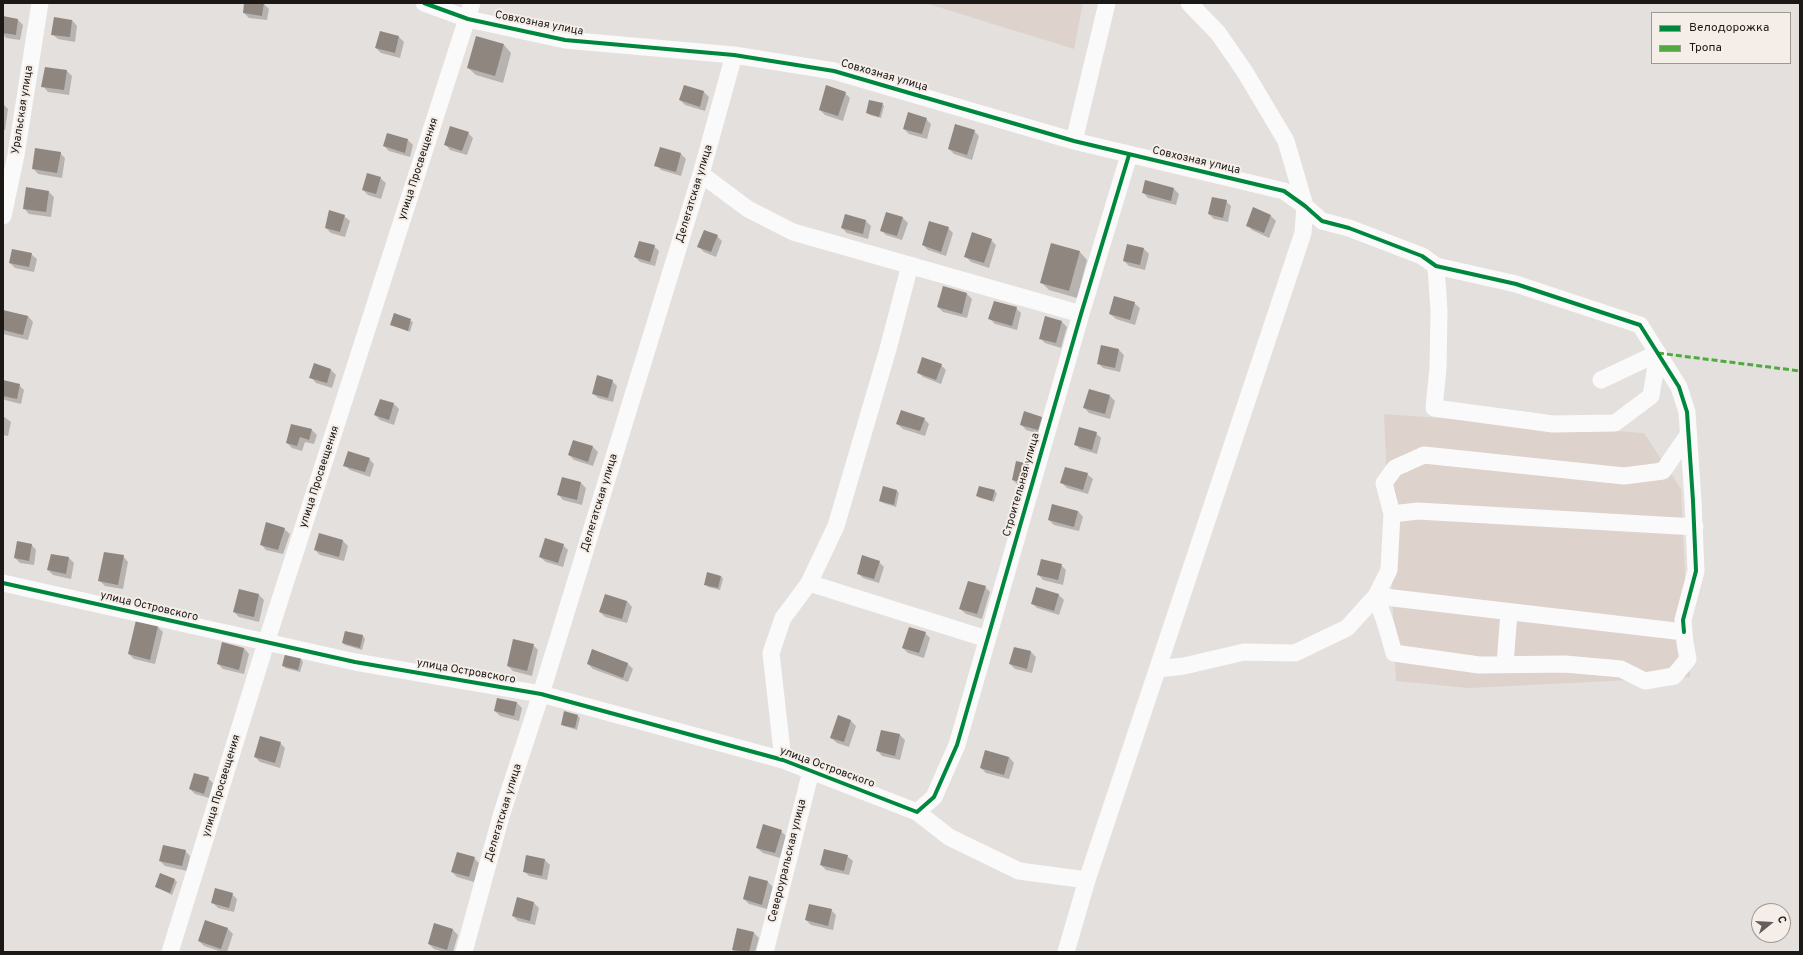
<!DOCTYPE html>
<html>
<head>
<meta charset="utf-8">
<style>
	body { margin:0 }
	#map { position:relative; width:1803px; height:955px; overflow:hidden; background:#e4e0de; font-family:Overpass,sans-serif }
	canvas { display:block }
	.frame { position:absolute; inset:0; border:4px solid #1b1816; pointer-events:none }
	.legend { position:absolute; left:1651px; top:12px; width:140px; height:52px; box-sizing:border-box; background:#f5ede7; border:1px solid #9e9893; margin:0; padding:5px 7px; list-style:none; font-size:12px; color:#1b1816 }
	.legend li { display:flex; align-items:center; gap:8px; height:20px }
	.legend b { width:20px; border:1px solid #9e9893 }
	.north { position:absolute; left:1751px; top:903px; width:40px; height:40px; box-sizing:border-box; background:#f5ede7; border:1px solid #9e9893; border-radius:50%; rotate:72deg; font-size:11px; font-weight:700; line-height:16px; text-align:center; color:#1b1816 }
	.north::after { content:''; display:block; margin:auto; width:14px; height:18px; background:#615e5c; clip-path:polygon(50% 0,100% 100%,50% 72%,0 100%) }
</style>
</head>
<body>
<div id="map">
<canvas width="1803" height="955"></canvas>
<div class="frame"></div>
<ul class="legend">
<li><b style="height:5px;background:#00873e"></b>Велодорожка</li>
<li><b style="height:5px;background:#52a942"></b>Тропа</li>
</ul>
<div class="north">С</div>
</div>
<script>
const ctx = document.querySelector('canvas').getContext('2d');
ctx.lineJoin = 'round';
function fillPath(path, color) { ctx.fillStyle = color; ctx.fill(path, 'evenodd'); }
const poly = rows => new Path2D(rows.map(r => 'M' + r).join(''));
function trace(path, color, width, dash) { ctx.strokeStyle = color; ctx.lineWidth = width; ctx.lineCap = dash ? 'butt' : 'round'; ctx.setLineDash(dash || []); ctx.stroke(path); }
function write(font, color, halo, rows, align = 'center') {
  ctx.font = font + ' Overpass,sans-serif'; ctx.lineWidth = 4; ctx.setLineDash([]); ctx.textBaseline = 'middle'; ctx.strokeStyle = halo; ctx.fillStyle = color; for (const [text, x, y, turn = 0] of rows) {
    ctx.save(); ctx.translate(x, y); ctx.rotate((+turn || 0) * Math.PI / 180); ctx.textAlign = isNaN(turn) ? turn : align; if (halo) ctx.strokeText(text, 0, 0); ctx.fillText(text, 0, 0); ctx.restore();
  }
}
fillPath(poly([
	[925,3,1083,3,1074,49],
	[1384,414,1644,433,1681,489,1690,677,1469,688,1396,681]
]), '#ddd2cc');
fillPath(poly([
	[245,3,264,4,269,9,267,20,249,18,244,13],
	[18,20,23,25,20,40,6,38,3,34,3,21],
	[72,20,77,26,75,42,58,39,52,34],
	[399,37,404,42,400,58,381,53,376,48],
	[504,45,511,53,503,83,476,75,468,68],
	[67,71,72,76,69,95,48,92,43,86],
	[684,86,704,92,709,97,705,111,685,105,680,100],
	[845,93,850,98,843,121,825,115,820,110],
	[3,104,8,109,5,130,3,130],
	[882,104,884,106,881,118,870,115,867,113],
	[926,119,931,124,927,139,909,134,904,129],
	[974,131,979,136,972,160,954,154,949,149],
	[468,133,473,138,467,155,450,150,445,144],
	[387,134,408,140,413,145,410,157,389,151,384,146],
	[60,153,65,158,62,178,38,174,33,168],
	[681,154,686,159,681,176,661,170,656,165],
	[380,178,386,183,381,199,368,195,363,190],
	[1174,189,1179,194,1176,205,1148,198,1143,192],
	[49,192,54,197,51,217,29,214,24,208],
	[1226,201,1231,206,1228,222,1214,219,1209,214],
	[846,215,866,221,871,226,868,239,847,233,842,228],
	[344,216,350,221,345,237,331,233,326,228],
	[1271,216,1276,221,1269,238,1252,230,1247,225],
	[903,218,908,223,902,240,886,235,881,230],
	[948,228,953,233,946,256,928,250,923,245],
	[717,236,722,241,716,257,704,252,699,247],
	[991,240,996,245,989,268,971,262,966,257],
	[654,246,659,251,655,266,640,262,635,257],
	[1144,249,1149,254,1145,270,1129,266,1124,261],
	[1080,252,1087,260,1077,298,1049,290,1041,282],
	[31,254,37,259,34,272,15,268,10,263],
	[944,288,967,294,972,299,967,318,943,312,938,307],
	[1134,303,1140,308,1135,325,1116,319,1110,314],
	[1016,308,1021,313,1017,330,995,324,990,319],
	[3,311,28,316,33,322,28,340,3,334],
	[394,314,413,322,410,332,391,324],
	[1062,322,1067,327,1061,348,1045,343,1040,338],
	[1119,350,1124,355,1120,372,1103,368,1098,363],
	[315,365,331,370,336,375,332,388,316,383,311,377],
	[941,365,946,370,941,384,923,377,918,372],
	[3,381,19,385,24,390,21,404,5,400,3,398],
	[612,381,617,386,613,402,598,398,593,393],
	[1089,390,1110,396,1115,401,1110,419,1089,413,1084,407],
	[394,404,399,409,394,425,380,420,375,415],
	[3,416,11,422,8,436,3,435],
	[1041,417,1047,423,1043,435,1026,430,1021,424],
	[924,419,929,424,925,436,903,429,897,424],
	[312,430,317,435,314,444,305,442,302,451,292,448,287,443],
	[1096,433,1101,438,1097,454,1080,449,1075,444],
	[573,441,593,447,598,452,593,466,574,460,569,455],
	[369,459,374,464,370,477,350,470,344,465],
	[1017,462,1029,488,1018,485,1013,480],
	[1087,474,1093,479,1088,494,1067,488,1062,483],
	[562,478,581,483,586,488,582,505,563,500,558,494],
	[884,488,897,491,899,493,896,507,883,503,880,501],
	[994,491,997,493,994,502,980,498,977,496],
	[1078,511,1083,517,1079,531,1054,525,1049,520],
	[284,529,290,534,283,554,266,550,261,544],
	[320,535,343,541,348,546,344,561,320,555,315,550],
	[31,544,36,550,34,565,20,563,15,558],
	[563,545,568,550,563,567,546,562,540,557],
	[51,555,69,558,74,563,71,579,53,575,48,570],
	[123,556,128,562,123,589,105,586,100,581],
	[879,562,884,567,879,583,863,578,858,573],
	[1061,565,1066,570,1063,585,1043,580,1038,574],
	[721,576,723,579,720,590,708,587,706,585],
	[985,587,990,592,982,619,966,614,960,609],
	[239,590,259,595,264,600,259,622,239,617,234,612],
	[1059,595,1064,600,1059,615,1037,608,1032,603],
	[627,601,632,607,627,623,605,617,600,612],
	[158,627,163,632,155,664,134,659,129,654],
	[345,632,363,636,365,639,362,650,345,645,343,643],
	[925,633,930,638,924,658,908,653,903,648],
	[533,645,538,650,532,676,513,671,508,666],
	[244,648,249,654,244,674,223,669,218,664],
	[593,651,628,664,633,669,628,682,593,669,588,664],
	[1031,652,1036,657,1032,673,1015,669,1010,664],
	[301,659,303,662,300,672,285,668,283,665],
	[498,699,517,703,522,708,519,721,500,716,495,711],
	[578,716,580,718,577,730,564,726,562,724],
	[838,717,851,721,856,726,849,747,837,743,831,738],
	[881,731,900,735,905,740,900,760,882,756,877,750],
	[280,743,285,748,280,768,260,762,255,757],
	[1009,757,1014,763,1009,779,986,773,981,768],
	[208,778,213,783,209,798,195,794,190,789],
	[781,831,786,836,780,858,763,853,757,848],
	[185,851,190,856,187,871,165,866,160,861],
	[847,856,853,861,849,875,826,870,821,865],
	[474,858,479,863,474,882,457,877,452,872],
	[545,860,550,865,547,880,529,876,524,871],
	[750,877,768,882,773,887,767,909,749,904,744,899],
	[175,880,177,882,172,895,156,887],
	[232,894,237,899,234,912,218,908,213,903],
	[517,899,534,903,539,908,535,925,518,921,513,916],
	[831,910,836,915,833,930,811,925,806,920],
	[205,921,228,929,233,934,227,952,222,952,204,946,199,941],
	[738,929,754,933,759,938,755,952,735,952,733,950],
	[453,930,458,935,453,952,444,952,434,949,429,944]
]), '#0003');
fillPath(poly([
	[244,3,264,3,262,16,243,13],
	[3,16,18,19,16,35,3,33],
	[54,17,72,20,70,37,51,35],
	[380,31,399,36,395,53,375,48],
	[476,36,504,44,495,76,467,68],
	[45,67,67,70,64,90,41,87],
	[684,85,704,91,700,107,679,100],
	[826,85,846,92,838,116,819,110],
	[869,100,883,103,879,117,866,113],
	[908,112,927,118,922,134,903,129],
	[955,124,975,130,967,155,948,149],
	[450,126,469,132,462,151,444,145],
	[387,133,408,139,405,153,383,146],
	[660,147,681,153,676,172,654,166],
	[35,148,61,152,57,173,32,169],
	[367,173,381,177,376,194,362,190],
	[1145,180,1174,188,1171,201,1142,193],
	[26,187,49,191,46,212,23,209],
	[1212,197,1227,200,1223,218,1208,214],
	[1253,207,1271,215,1264,233,1246,226],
	[329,210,345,215,340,232,325,228],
	[886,212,903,217,897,236,880,231],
	[845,214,866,220,863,234,841,228],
	[929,221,949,227,941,252,922,245],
	[704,230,718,235,711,252,697,247],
	[972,232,992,239,984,263,964,257],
	[639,241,655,245,650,262,634,257],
	[1051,243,1080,251,1069,291,1040,283],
	[1127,244,1144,248,1140,265,1123,261],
	[12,249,32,253,29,267,9,263],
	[943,286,967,293,962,314,937,307],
	[1114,296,1135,302,1130,320,1109,314],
	[994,301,1017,307,1012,326,988,319],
	[3,310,28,316,23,335,3,330],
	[394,313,411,319,408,331,390,325],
	[1045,316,1062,321,1056,343,1039,339],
	[1101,345,1119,349,1115,368,1097,364],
	[922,357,942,364,936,380,917,373],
	[314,363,331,369,327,383,309,378],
	[597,375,613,380,608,398,592,394],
	[3,380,20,384,17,399,3,396],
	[1089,389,1110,395,1105,414,1083,408],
	[380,399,394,403,389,420,374,415],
	[901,410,925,418,920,431,896,424],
	[1024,411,1042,417,1038,430,1020,425],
	[291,424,312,429,309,440,300,437,297,446,286,443],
	[1079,427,1097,432,1092,450,1074,445],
	[573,440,593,446,588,462,568,455],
	[348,451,370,458,365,472,343,466],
	[1016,461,1029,464,1024,483,1012,480],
	[1065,467,1088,473,1083,490,1060,483],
	[562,477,581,482,577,500,557,495],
	[883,486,897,490,894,505,879,501],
	[979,486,995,490,992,501,976,496],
	[1052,504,1078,511,1074,527,1048,520],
	[266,522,285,528,278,550,260,545],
	[319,533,343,540,339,557,314,550],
	[545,538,564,544,558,563,539,557],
	[17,541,32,544,29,561,14,558],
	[104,552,124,555,118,585,98,581],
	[51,554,69,557,66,574,47,570],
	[862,555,880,561,874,579,857,574],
	[1041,559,1062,564,1058,580,1037,575],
	[707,572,721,576,718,588,704,585],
	[968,581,986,586,977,614,959,609],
	[1036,587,1059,594,1054,611,1031,604],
	[239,589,259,594,254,617,233,612],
	[605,594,627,601,622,619,599,612],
	[136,620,158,626,150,660,128,654],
	[909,627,926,632,919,653,902,648],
	[345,631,363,635,360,648,342,643],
	[513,639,534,644,527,671,507,666],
	[222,642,244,648,239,670,217,664],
	[1014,647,1031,651,1027,669,1009,664],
	[592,649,628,663,623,678,587,664],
	[285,654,301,658,298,670,282,666],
	[497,698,517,702,514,716,494,711],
	[564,711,578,715,575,728,561,725],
	[838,715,851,720,844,742,830,738],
	[881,730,900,734,895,756,876,751],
	[260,736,281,742,275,763,254,757],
	[985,750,1009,757,1004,775,980,768],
	[194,773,209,777,204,794,189,789],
	[763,824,782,830,775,853,756,848],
	[163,845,186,850,182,866,159,861],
	[824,849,848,855,844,871,820,865],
	[457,852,475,857,469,877,451,872],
	[526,855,545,859,542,876,523,872],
	[160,873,175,879,170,893,155,887],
	[749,876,768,881,762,905,743,899],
	[215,888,233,893,229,908,211,903],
	[517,897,534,902,530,921,512,916],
	[809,904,832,909,828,926,805,920],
	[205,920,228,928,221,949,198,941],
	[434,923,453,929,447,950,428,944],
	[737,928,754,932,749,952,732,950]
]), '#8f8680');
trace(poly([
	[424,3,468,19,565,40,734,55,834,71,1074,141,1284,191,1305,206,1322,221,1349,228,1422,256,1436,266,1516,284,1640,325,1679,387,1687,412,1693,501,1696,571,1683,620,1684,632,1685,643,1688,659,1674,676,1645,681,1621,669,1565,664,1479,665,1394,653,1386,625,1376,596,1684,632],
	[1074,141,1107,3],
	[701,174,748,209,793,232,1081,314],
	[3,216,16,155,40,3],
	[1436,266,1439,311,1438,368,1434,408,1553,424,1615,423,1651,396,1658,353],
	[1601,380,1658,353],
	[1392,514,1418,511,1695,527],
	[3,583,355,662,541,694,783,760,917,812,949,837,1019,871,1087,880],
	[809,583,987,639],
	[1505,664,1509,613],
	[1158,669,1184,666,1244,652,1295,653,1347,628,1376,596,1389,570,1392,514,1384,483,1395,468,1424,455,1624,476,1663,471,1688,435],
	[783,760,771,653,783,618,809,583,836,526,888,349,910,265],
	[917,812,934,797,957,745,1081,314,1129,155],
	[170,952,266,643,472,3],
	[464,952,501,816,541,694,701,174,734,55],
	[765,952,811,771],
	[1066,952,1087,880,1303,233,1305,206,1286,141,1245,72,1218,33,1189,3]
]), '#fbfafa', 17);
trace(poly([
	[1658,353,1800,371]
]), '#52a942', 3, [6, 3]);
trace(poly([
	[424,3,468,19,565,40,734,55,834,71,1074,141,1284,191,1305,206,1322,221,1349,228,1422,256,1436,266,1516,284,1640,325,1679,387,1687,412,1693,501,1696,571,1683,620,1684,632],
	[3,583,355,662,541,694,783,760,917,812,934,797,957,745,1081,314,1129,155]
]), '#00873e', 4);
write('11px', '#1b1816', '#f5ede7', [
	["Совхозная улица",539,24,11],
	["Совхозная улица",884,76,16],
	["Уральская улица",23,110,-81],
	["Совхозная улица",1196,161,13],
	["улица Просвещения",419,169,-72],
	["Делегатская улица",695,194,-73],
	["улица Просвещения",320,477,-72],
	["Строительная улица",1022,485,-74],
	["Делегатская улица",600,503,-73],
	["улица Островского",149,607,13],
	["улица Островского",466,672,10],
	["улица Островского",827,768,20],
	["улица Просвещения",222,786,-73],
	["Делегатская улица",504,813,-73],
	["Североуральская улица",788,861,-76]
]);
</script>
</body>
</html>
